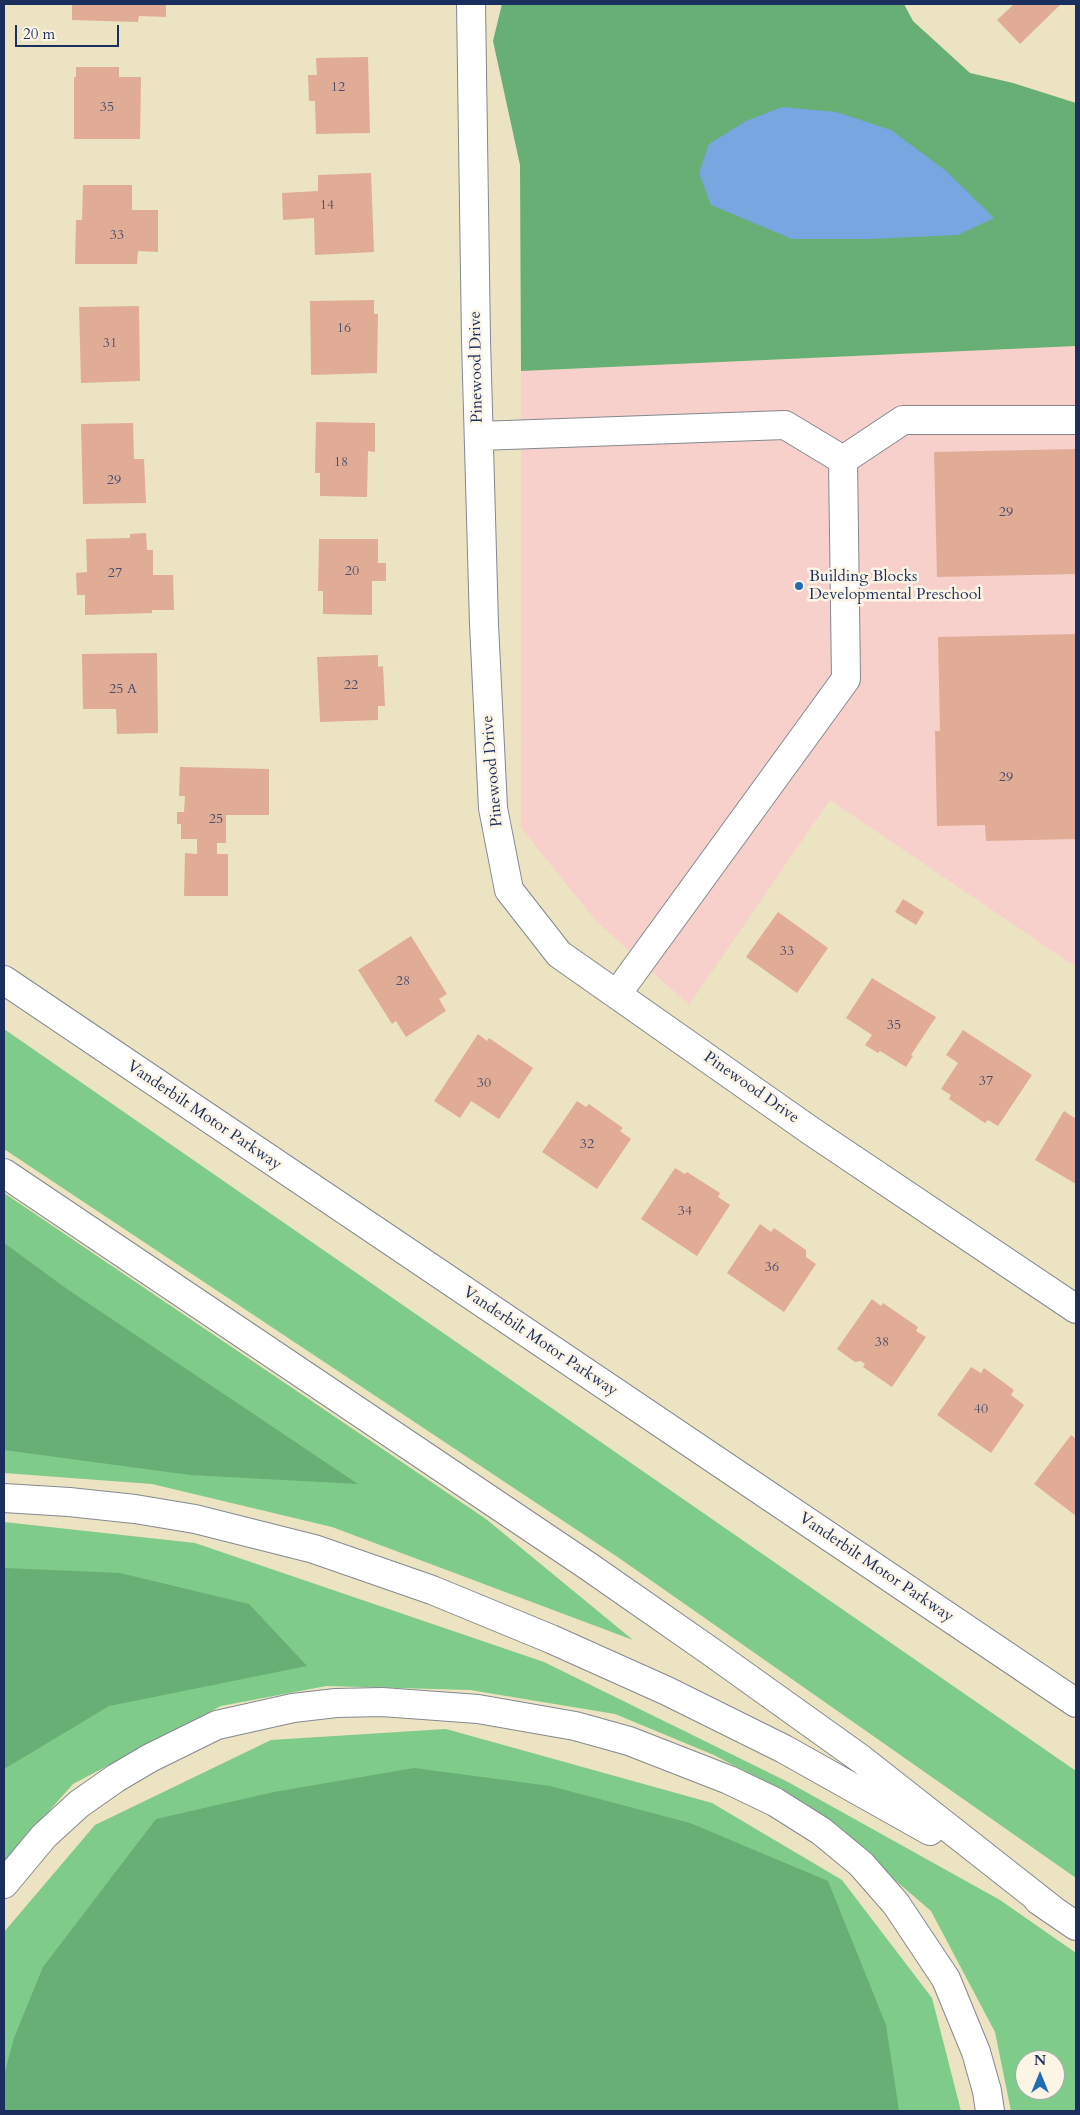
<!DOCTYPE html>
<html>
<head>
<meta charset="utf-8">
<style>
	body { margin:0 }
	#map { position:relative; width:1080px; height:2115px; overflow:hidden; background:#ece3c3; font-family:Cardo,serif }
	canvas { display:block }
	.frame { position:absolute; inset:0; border:5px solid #1b2f5e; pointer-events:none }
	.north { position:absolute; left:1015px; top:2050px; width:50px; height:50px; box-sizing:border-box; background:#fcf5e5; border:1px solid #a2a6af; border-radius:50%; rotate:0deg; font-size:14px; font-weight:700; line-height:20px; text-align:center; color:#1b2f5e }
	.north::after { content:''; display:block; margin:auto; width:18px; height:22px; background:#1f6fb2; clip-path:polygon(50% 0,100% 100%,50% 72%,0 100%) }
	.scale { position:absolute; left:15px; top:25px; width:104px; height:22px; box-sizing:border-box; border:2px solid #1b2f5e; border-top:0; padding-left:6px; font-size:15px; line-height:18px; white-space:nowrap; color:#1b2f5e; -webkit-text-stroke:4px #fcf5e5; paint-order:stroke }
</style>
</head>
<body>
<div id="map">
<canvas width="1080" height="2115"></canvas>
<div class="frame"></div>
<div class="north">N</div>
<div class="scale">20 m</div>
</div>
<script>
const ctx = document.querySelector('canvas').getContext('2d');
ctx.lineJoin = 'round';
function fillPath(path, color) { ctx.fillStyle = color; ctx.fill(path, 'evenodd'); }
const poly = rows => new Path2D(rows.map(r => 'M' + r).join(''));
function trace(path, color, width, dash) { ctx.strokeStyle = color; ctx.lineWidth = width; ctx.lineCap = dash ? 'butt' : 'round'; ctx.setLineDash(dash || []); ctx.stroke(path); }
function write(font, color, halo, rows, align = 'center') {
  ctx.font = font + ' Cardo,serif'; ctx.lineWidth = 5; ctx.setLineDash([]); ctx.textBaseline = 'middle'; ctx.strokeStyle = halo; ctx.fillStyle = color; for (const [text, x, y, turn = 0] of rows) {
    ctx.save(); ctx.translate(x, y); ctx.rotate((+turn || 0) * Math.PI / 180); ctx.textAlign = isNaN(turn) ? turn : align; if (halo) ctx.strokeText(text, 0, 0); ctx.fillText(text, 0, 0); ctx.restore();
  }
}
fillPath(poly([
	[1076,346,1076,967,830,800,689,1005,596,921,521,828,521,371]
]), '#f7d0cb');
fillPath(poly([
	[4,1029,1076,1771,1076,1878,619,1558,4,1149],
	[4,1193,486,1519,633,1640,332,1527,152,1484,4,1473],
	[4,1522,195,1543,544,1662,788,1782,1000,1900,1076,1953,1076,2111,1011,2111,995,2032,931,1911,805,1803,714,1755,615,1714,470,1690,326,1686,221,1706,73,1784,4,1862],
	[1025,2060,1055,2060,1055,2090,1025,2090],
	[446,1729,712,1803,842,1880,932,1998,961,2111,4,2111,4,1932,95,1825,271,1740]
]), '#7fcb89');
fillPath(poly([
	[502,4,904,4,913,21,970,73,1013,83,1076,103,1076,346,521,371,520,165,493,41],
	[4,1243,67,1289,358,1484,190,1475,4,1450],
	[4,1568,120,1573,249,1604,307,1666,109,1706,4,1769],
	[414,1768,550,1786,690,1823,828,1881,886,2025,899,2111,4,2111,4,2075,14,2038,43,1967,156,1819,274,1792]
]), '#67af75');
fillPath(poly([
	[782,107,836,112,891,130,946,171,994,218,958,235,870,239,792,239,711,205,699,173,709,144,746,121]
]), '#78a6e1');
fillPath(poly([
	[72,4,166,4,166,17,139,16,138,22,72,20],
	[1014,4,1061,4,1020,44,997,20],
	[368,57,370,133,316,134,315,101,309,101,308,75,317,75,316,58],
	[76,67,119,67,119,77,141,77,140,139,74,139,74,77,76,77],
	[371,173,374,252,315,255,314,218,283,220,282,193,318,191,318,175],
	[83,185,132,185,132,210,158,210,158,252,138,251,137,264,75,264,76,220,82,220],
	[374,300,374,314,378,314,377,373,311,375,310,301],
	[139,306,140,381,81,383,79,307],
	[316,422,375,423,375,452,368,451,367,497,320,496,320,473,315,473],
	[133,423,134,459,144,459,146,503,83,504,81,424],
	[1076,449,1076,574,937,577,934,452],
	[146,533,147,550,153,550,153,575,173,575,174,610,152,610,152,613,85,615,85,595,77,595,76,573,87,572,86,539,130,538,130,534],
	[319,539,378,539,378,563,386,563,386,581,372,581,372,615,323,614,323,591,318,591],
	[1076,634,1076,839,986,841,985,825,937,826,935,731,940,731,938,637],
	[157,653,158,733,117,734,116,709,83,709,82,654],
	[378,655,378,667,383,666,385,706,378,706,378,720,320,722,317,657],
	[180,767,269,769,269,815,226,815,226,843,217,843,217,854,228,854,228,896,184,896,185,853,197,854,197,839,181,839,181,824,177,824,177,812,184,812,185,796,179,796],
	[903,899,924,912,916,925,895,912],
	[778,912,828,948,797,993,746,957],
	[411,936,447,994,439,999,446,1011,406,1037,396,1021,392,1024,358,970],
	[872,978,936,1017,911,1055,913,1056,906,1067,880,1051,878,1053,865,1045,872,1035,846,1018],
	[963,1030,1032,1075,998,1126,988,1120,985,1123,949,1099,951,1095,941,1089,958,1063,946,1055],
	[478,1034,487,1041,489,1038,533,1068,499,1119,471,1101,460,1118,434,1101],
	[577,1101,586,1107,589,1104,623,1128,620,1131,631,1139,597,1189,542,1152],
	[1064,1111,1076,1119,1076,1184,1035,1160],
	[675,1168,685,1174,687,1172,720,1193,718,1197,730,1205,697,1256,641,1219],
	[760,1224,771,1232,774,1228,806,1250,806,1257,816,1264,784,1312,727,1273],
	[872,1299,881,1306,883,1303,918,1327,916,1331,926,1337,892,1387,863,1367,865,1364,861,1361,855,1362,837,1349],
	[971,1367,981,1373,984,1368,1014,1390,1011,1395,1024,1405,991,1453,937,1415],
	[1071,1435,1076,1439,1076,1516,1034,1484]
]), '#e0ac96');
const minor = poly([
	[471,4,476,340,484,624,493,808,509,890,559,954,811,1131,1076,1309],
	[479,436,785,425,843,460,903,420,1076,420],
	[617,994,846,679,843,460]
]);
const major = poly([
	[4,980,1076,1703]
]);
const highway = poly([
	[4,1173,588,1566,710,1651,861,1759,1053,1910],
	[4,1498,69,1502,135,1509,195,1519,314,1549,432,1590,551,1639,667,1691,784,1749,930,1831],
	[4,1884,44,1836,79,1804,116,1778,150,1758,217,1725,293,1708,336,1703,382,1702,478,1709,575,1726,629,1741,729,1780,775,1802,821,1831,861,1864,896,1904,946,1979,976,2052,987,2091,990,2111],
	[1038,1900,1076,1926]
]);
trace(minor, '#848990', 30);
trace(major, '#848990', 30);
trace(highway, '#848990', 30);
trace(minor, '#fff', 28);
trace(major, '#fff', 28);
trace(highway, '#fff', 28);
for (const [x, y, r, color] of [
	[799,586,5,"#1f6fb2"]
]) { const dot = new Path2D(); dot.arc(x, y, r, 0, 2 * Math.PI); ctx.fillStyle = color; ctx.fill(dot); trace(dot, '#fcf5e5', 2); }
write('14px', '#4c4e6c', null, [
	["12",338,88],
	["35",107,108],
	["14",327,206],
	["33",117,236],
	["16",344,329],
	["31",110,344],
	["18",341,463],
	["29",114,481],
	["29",1006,513],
	["20",352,572],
	["27",115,574],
	["22",351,686],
	["25 A",123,690],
	["29",1006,778],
	["25",216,820],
	["33",787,952],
	["28",403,982],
	["35",894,1026],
	["37",986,1082],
	["30",484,1084],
	["32",587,1145],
	["34",685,1212],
	["36",772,1268],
	["38",882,1343],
	["40",981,1410]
]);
write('16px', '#1b2f5e', '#fcf5e5', [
	["Pinewood Drive",477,367,-91],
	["Pinewood Drive",493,771,-95],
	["Pinewood Drive",751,1088,35],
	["Vanderbilt Motor Parkway",204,1116,34],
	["Vanderbilt Motor Parkway",540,1342,34],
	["Vanderbilt Motor Parkway",876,1568,34]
]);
write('16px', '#1b2f5e', '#fcf5e5', [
	["Building Blocks",809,577],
	["Developmental Preschool",809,595]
], 'left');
</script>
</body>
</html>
